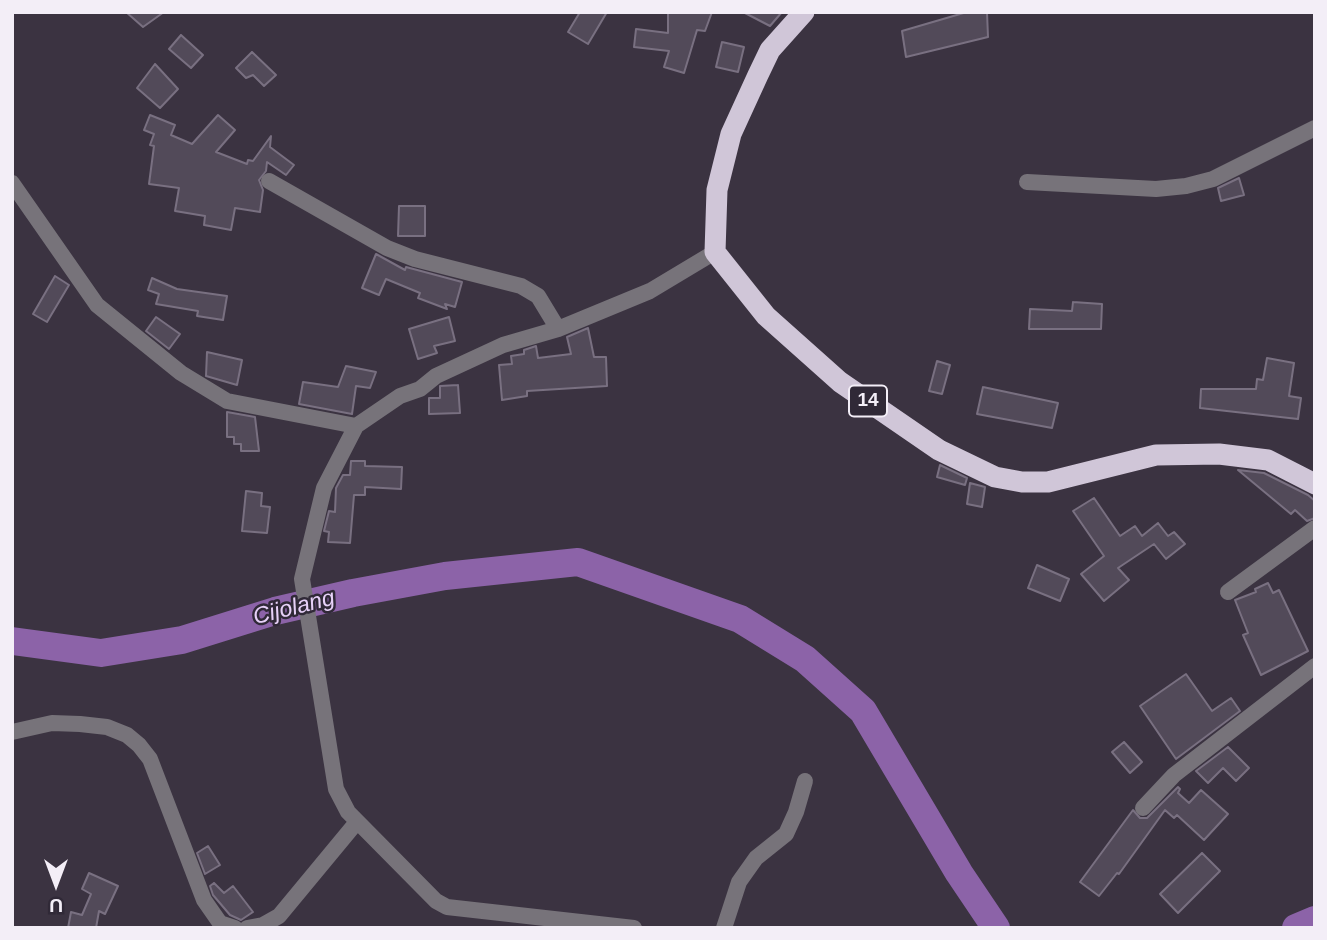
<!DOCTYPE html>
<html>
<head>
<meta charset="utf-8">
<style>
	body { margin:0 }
	#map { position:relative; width:1327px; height:940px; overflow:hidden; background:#3b3341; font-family:Helvetica,sans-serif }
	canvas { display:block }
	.frame { position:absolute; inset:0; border:14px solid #f3eef7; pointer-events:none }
	.north { position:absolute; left:21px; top:849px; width:70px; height:70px; -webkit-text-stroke:5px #302937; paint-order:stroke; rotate:180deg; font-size:19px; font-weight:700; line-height:28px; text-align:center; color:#f3eef7 }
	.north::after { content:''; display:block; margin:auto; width:24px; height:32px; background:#f3eef7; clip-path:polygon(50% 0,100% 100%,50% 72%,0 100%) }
</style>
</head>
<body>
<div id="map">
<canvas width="1327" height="940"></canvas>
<div class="frame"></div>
<div class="north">U</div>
</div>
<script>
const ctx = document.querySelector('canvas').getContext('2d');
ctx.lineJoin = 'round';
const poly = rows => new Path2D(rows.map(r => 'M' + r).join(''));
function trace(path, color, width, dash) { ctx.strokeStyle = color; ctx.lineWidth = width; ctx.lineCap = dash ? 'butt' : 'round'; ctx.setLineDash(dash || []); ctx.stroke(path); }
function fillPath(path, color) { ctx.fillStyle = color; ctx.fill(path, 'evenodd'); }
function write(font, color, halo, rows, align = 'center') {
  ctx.font = font + ' Helvetica,sans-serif'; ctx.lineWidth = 5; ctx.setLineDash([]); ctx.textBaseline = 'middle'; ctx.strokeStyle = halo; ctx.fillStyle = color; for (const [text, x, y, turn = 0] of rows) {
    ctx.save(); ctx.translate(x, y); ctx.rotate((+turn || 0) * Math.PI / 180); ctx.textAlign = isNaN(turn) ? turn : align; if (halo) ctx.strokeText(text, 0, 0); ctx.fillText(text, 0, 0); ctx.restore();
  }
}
trace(poly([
	[12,641,101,653,182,640,275,611,353,593,445,576,578,562,740,619,805,659,863,711,959,873,996,928],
	[1296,928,1315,920]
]), '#8c63a8', 28);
const building = poly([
	[126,12,164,12,143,27,126,12],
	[580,12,607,12,588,44,568,32,580,12],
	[668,12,712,12,705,31,697,30,684,73,664,67,669,51,634,47,636,29,668,33,668,12],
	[743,12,782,12,770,26,743,12],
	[967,12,987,12,988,37,906,57,902,31,967,12],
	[181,35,203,55,191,68,169,49,181,35],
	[722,42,744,47,738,72,716,67,722,42],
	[252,52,276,75,264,86,253,75,246,78,236,68,252,52],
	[155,64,178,89,160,108,137,88,155,64],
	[150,115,175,125,171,135,192,144,218,115,235,130,216,152,247,164,248,160,253,161,271,136,270,147,294,165,286,175,267,162,266,171,259,180,263,190,260,212,235,208,231,230,204,225,205,216,175,211,179,188,149,184,154,146,150,145,154,134,144,130,150,115],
	[1239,178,1244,195,1221,201,1218,188,1239,178],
	[399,206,425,206,425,236,398,236,399,206],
	[376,254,405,270,406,267,462,282,455,307,445,304,447,309,418,298,420,293,386,279,379,295,362,288,376,254],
	[55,276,69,285,47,322,33,314,55,276],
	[152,278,177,289,227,296,223,320,197,316,198,311,156,304,159,294,148,290,152,278],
	[1073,302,1102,304,1101,329,1029,329,1030,309,1072,311,1073,302],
	[156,317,180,334,169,349,146,331,156,317],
	[449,317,455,341,434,346,437,353,418,359,409,329,449,317],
	[588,328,594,357,606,357,607,386,527,391,527,396,502,400,499,365,512,364,511,356,524,354,524,350,536,346,538,358,571,354,567,337,588,328],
	[207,352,242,360,237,385,206,376,207,352],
	[1267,358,1294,363,1289,396,1301,398,1298,419,1200,408,1201,389,1256,389,1257,379,1263,380,1267,358],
	[937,361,950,365,942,394,929,391,937,361],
	[346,366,376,372,370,388,356,386,352,414,299,404,303,382,338,387,346,366],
	[458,385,460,413,429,414,429,398,440,398,440,386,458,385],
	[983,387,1058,403,1052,428,977,414,983,387],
	[227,412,255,417,259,451,241,451,241,444,234,444,234,437,227,437,227,412],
	[351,461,365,461,365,466,402,467,401,489,365,487,365,495,354,495,350,543,328,542,329,532,324,531,329,511,335,512,336,488,343,475,350,475,351,461],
	[940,465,967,478,965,485,937,477,940,465],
	[1238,470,1264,473,1308,495,1315,501,1315,518,1307,521,1295,510,1291,514,1238,470],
	[970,483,985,487,982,507,967,504,970,483],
	[246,491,262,493,261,506,270,507,267,533,242,531,246,491],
	[1094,498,1120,536,1135,526,1142,536,1158,523,1168,536,1174,532,1185,544,1166,559,1154,544,1118,568,1129,580,1104,601,1081,574,1104,556,1073,511,1094,498],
	[1037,565,1069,579,1060,601,1028,588,1037,565],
	[1268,583,1273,593,1279,590,1308,651,1261,675,1243,635,1248,633,1235,600,1256,592,1255,589,1268,583],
	[1186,674,1212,711,1231,698,1240,711,1176,759,1140,706,1186,674],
	[1124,742,1142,762,1130,773,1112,752,1124,742],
	[1228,747,1249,768,1236,781,1223,768,1208,783,1196,771,1228,747],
	[1178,787,1180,789,1178,793,1189,803,1201,790,1228,814,1204,840,1177,815,1174,818,1165,810,1119,874,1117,873,1099,896,1080,882,1133,810,1140,818,1147,818,1178,787],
	[208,846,220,865,205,874,197,853,208,846],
	[1202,853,1220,871,1178,913,1160,894,1202,853],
	[89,873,118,886,105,914,99,911,96,928,68,928,71,912,82,915,91,894,82,889,89,873],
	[214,883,224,893,233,886,253,912,241,920,230,915,213,895,210,886,214,883]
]);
fillPath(building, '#524a59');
trace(building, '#797081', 2);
trace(poly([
	[269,181,387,248,415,259,521,286,538,296,558,329],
	[1027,182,1156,189,1186,186,1213,179,1315,128],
	[12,183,97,305,181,373,227,401,356,426,400,396,420,389,436,376,503,345,558,329,650,291,715,252],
	[356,426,324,488,302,579,336,789,348,812,436,901,447,907,634,928],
	[1228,592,1315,528],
	[12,732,52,723,80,724,107,727,127,735,139,745,150,759,204,900,220,923,235,928],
	[1143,808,1174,775,1315,666],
	[247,928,263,925,279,916,356,823],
	[724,928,739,882,756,858,786,834,796,812,805,781]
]), '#77737a', 16);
trace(poly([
	[804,12,770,50,758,75,731,134,717,190,715,252,766,316,840,382,939,450,995,477,1022,482,1048,482,1156,455,1219,454,1268,460,1315,484]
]), '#d0c6d8', 21);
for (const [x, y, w] of [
	[868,401,38]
]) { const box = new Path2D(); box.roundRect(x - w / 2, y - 15.5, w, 31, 5); ctx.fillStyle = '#302937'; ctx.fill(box); trace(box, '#f3eef7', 2); }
write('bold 19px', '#f3eef7', null, [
	["14",868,401]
]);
write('italic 23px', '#e7d1f8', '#302937', [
	["Cijolang",294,608,-14]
]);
</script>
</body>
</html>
